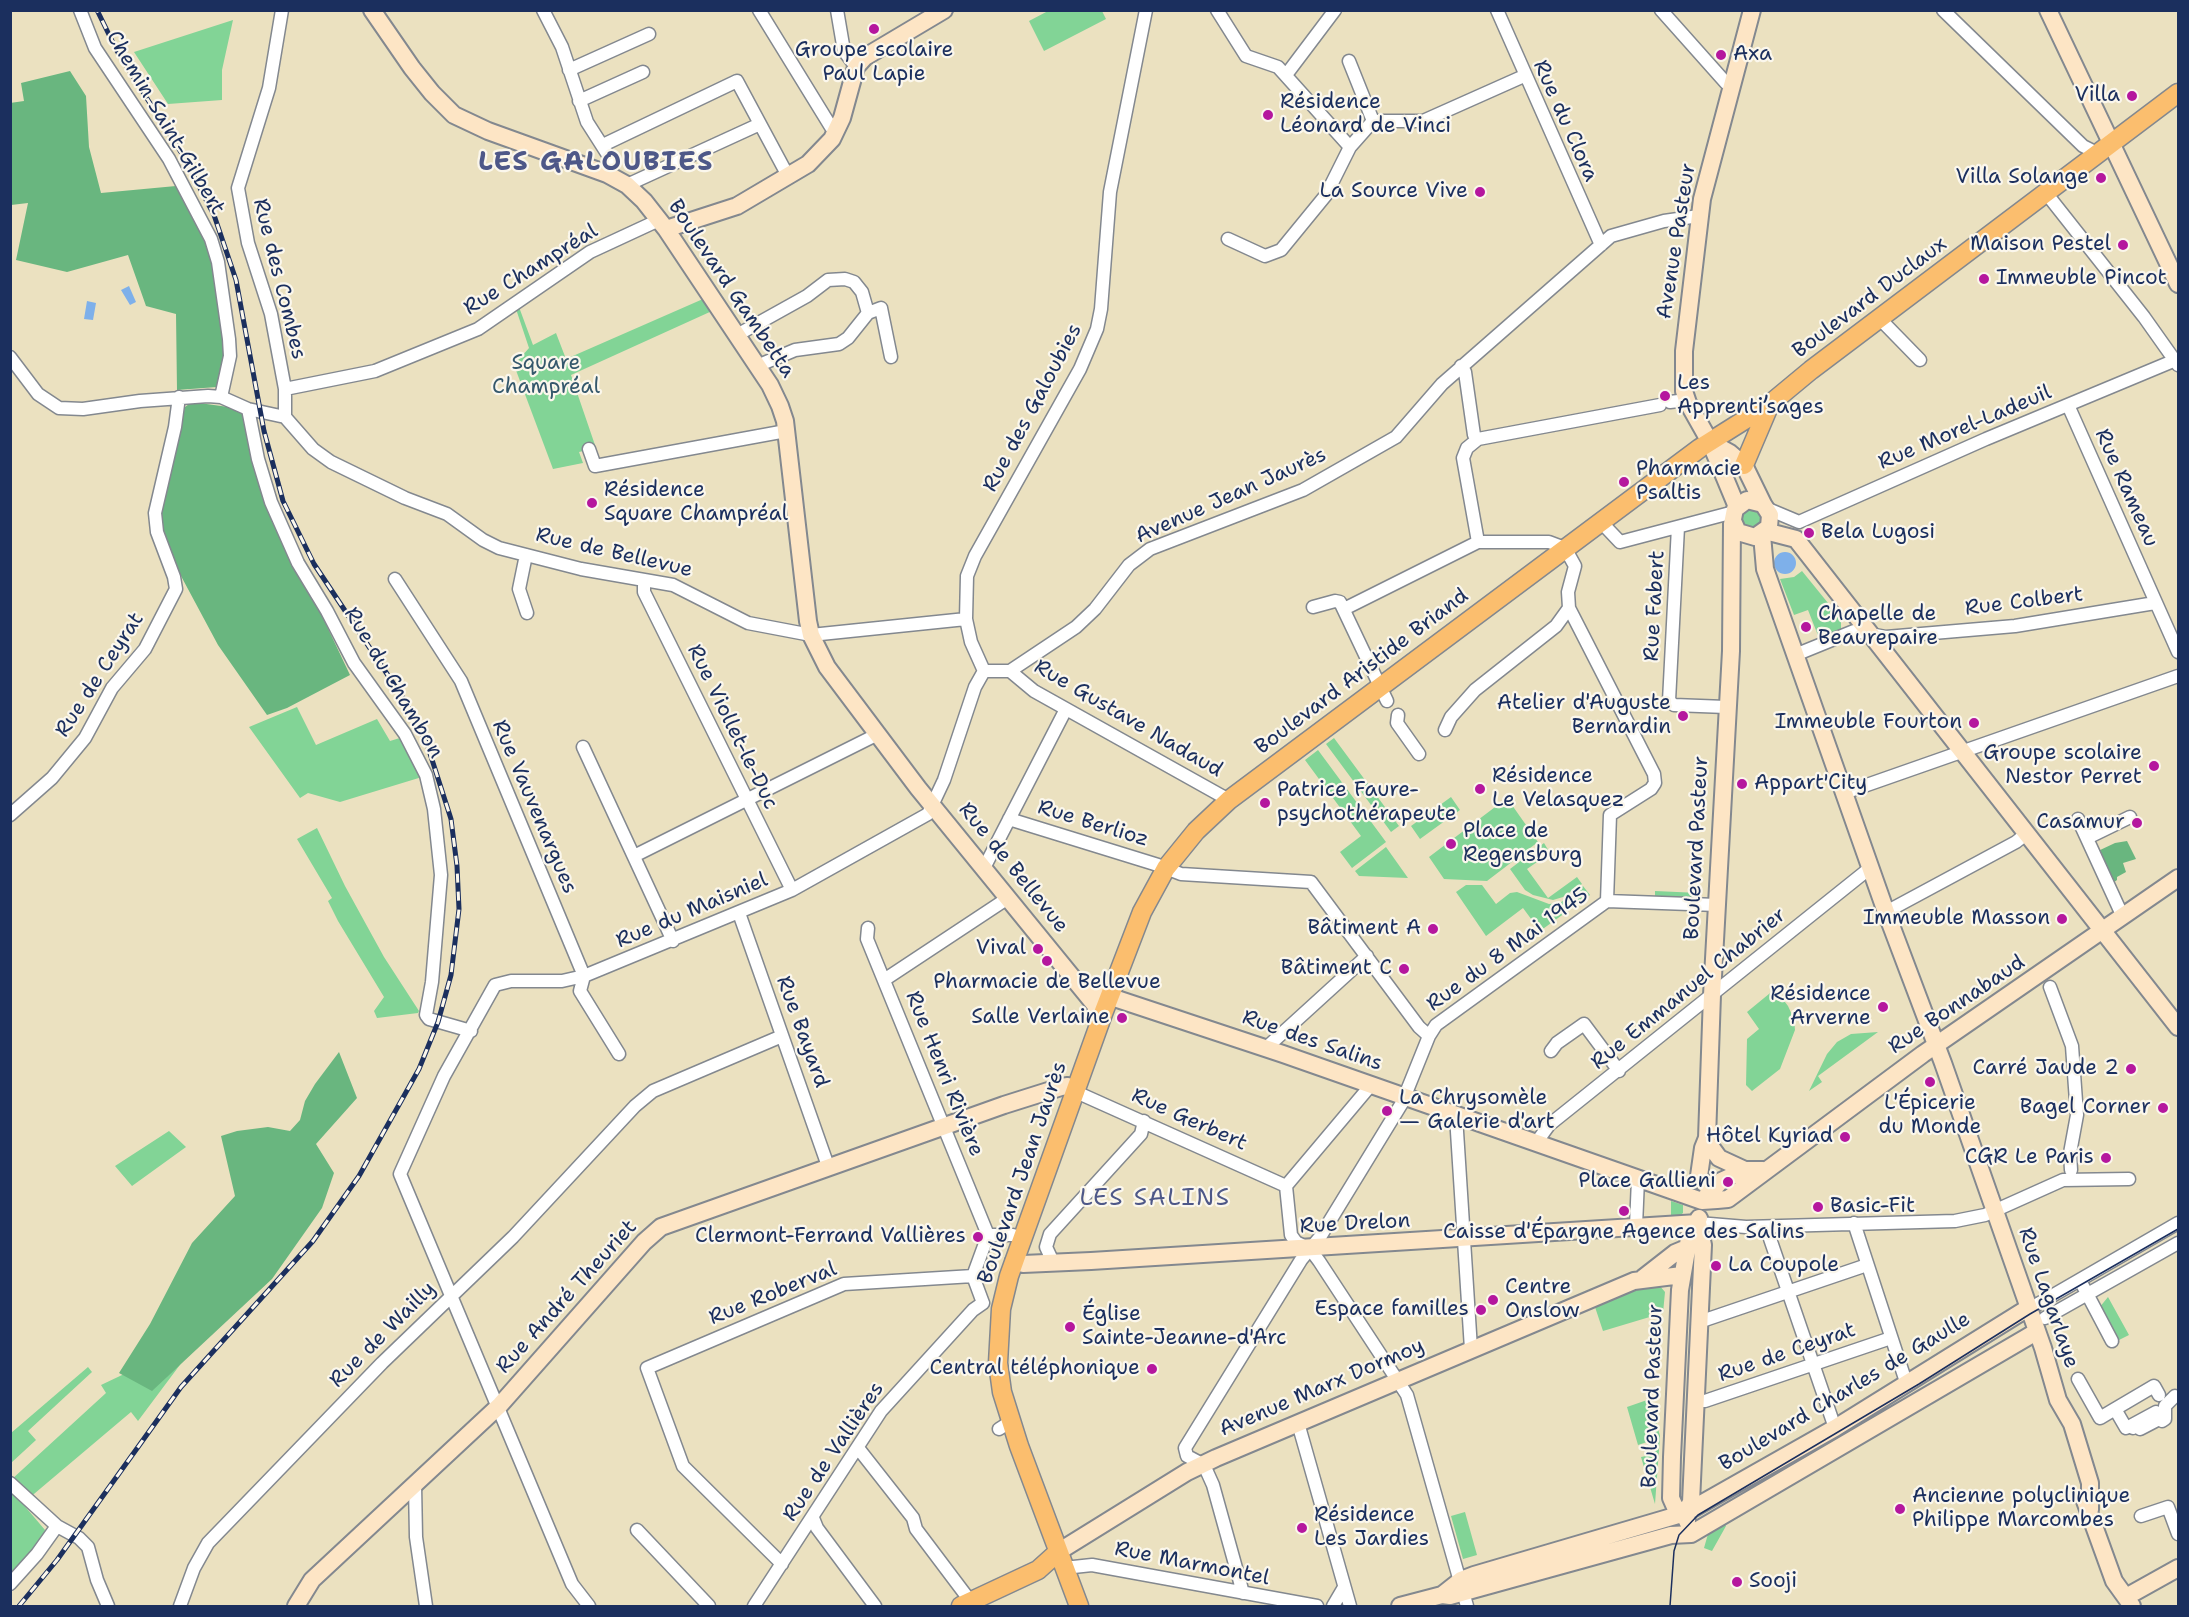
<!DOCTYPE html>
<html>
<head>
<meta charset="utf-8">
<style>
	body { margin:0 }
	#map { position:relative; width:2189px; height:1617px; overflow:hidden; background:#ebe1c0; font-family:"Shantell Sans",sans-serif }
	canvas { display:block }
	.frame { position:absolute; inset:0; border:12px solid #1b2f5e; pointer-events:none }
</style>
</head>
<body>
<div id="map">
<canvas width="2189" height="1617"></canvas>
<div class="frame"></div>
</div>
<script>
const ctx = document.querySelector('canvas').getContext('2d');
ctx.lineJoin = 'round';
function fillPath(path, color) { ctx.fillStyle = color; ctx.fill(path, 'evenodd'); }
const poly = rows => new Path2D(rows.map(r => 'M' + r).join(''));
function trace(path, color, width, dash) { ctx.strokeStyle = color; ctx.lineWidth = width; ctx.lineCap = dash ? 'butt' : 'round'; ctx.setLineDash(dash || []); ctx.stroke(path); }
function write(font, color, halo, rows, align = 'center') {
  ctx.font = font + ' "Shantell Sans",sans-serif'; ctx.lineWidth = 4.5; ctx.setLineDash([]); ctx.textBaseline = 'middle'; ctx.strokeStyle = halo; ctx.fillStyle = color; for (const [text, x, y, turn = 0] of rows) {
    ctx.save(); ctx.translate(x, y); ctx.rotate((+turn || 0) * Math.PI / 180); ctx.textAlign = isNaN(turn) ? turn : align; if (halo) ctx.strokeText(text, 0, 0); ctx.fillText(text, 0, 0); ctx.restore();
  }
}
fillPath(poly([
	[1048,11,1102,11,1106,19,1044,51,1029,21],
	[233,20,222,70,222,100,168,104,134,52],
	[703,299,712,311,571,375,596,448,579,452,583,463,553,469,514,365,529,348,516,309,519,307,533,345,556,333,566,359],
	'1742 519a10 10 0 1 1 20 0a10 10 0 1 1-20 0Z',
	[1802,571,1841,619,1841,629,1819,638,1808,610,1794,615,1780,579,1794,577],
	[297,707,316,745,377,719,390,741,403,737,422,777,340,802,308,793,300,798,249,727],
	[1334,738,1399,826,1391,832,1326,744],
	[1318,750,1386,842,1352,868,1340,852,1361,836,1305,760],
	[1451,797,1460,810,1420,839,1411,826],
	[1507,798,1538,842,1487,881,1444,879,1429,857],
	[317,828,345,886,384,957,419,1011,418,1013,377,1018,374,1011,384,997,338,921,328,901,332,898,297,839],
	[1544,843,1550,853,1527,869,1548,898,1577,877,1582,884,1563,897,1553,900,1533,895,1525,890,1510,869],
	[1386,847,1408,878,1359,876,1355,871],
	[1466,885,1482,885,1496,904,1510,893,1517,892,1549,904,1560,903,1583,886,1590,895,1540,931,1523,908,1486,936,1456,892],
	[1655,891,1699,893,1699,899,1655,897],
	[1775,989,1788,1006,1794,1019,1795,1030,1780,1069,1752,1091,1746,1085,1747,1039,1759,1029,1747,1012],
	[1878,1032,1818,1076,1822,1082,1809,1091,1827,1054,1837,1042,1851,1034],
	[169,1131,186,1147,132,1186,115,1166],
	[1671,1201,1683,1205,1683,1213,1678,1217,1671,1217],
	[1659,1285,1665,1292,1663,1313,1603,1331,1594,1304,1629,1289],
	[2108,1297,2129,1335,2117,1341,2099,1308],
	[200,1338,138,1421,131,1412,28,1499,11,1480,106,1393,101,1385],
	[88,1367,92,1372,28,1431,36,1440,11,1463,11,1433],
	[1650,1399,1660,1436,1655,1504,1641,1457,1651,1455,1647,1442,1638,1445,1627,1407],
	[11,1490,45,1530,44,1535,11,1579],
	[1465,1512,1477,1555,1463,1559,1451,1516],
	[1722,1518,1726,1526,1712,1551,1704,1548,1708,1534]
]), '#82d496');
fillPath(poly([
	[70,71,86,96,89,147,101,193,176,186,208,241,226,357,217,387,177,390,176,314,146,306,128,255,67,272,16,260,28,203,11,205,10,103,24,101,21,83],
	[192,402,243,409,272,510,350,675,287,708,267,715,218,645,181,576,161,529,159,510,167,474,185,407],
	[2127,841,2136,859,2123,863,2126,872,2117,877,2117,880,2113,883,2098,851,2115,843],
	[339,1052,357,1098,316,1144,334,1173,322,1208,272,1279,152,1391,119,1373,150,1324,192,1243,235,1196,221,1136,237,1131,268,1127,290,1131,300,1120,305,1101,315,1084]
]), '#69b67f');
fillPath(poly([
	[129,286,136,302,130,305,121,290],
	[87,301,96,303,93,320,84,319],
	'1774 563a11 11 0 1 1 22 0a11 11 0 1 1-22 0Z'
]), '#7eb0ea');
const street = poly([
	[80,10,95,48,169,159,211,239,218,262,229,339,230,356,221,397],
	[282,10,269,88,238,188,248,243,271,314,285,389,285,417],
	[543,10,562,47,587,122,610,158,607,174],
	[759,10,831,127,836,130],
	[837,10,844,51,856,67],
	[1217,10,1246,56,1278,67,1350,147],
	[1497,10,1601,245],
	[1661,10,1726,83,1732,86],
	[1943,10,2083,146,2097,153],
	[1349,61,1373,121],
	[569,70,649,34],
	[1286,75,1335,10],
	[579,101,643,72],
	[603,145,737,81,788,176],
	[627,185,760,124],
	[2046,193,2144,317,2178,365],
	[1228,239,1265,256,1281,250,1326,195,1350,147,1373,121,1423,121,1524,76],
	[868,313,881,308,891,357],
	[1879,318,1920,360],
	[737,335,807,296,828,280,845,279,854,282,862,292,868,313,848,338,839,344,795,350,757,366],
	[10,357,38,394,59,408,83,409,140,401,208,396,221,397,248,409,285,417],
	[1461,366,1465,372,1474,435,1478,439],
	[285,389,375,371,478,329,590,252,659,220],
	[1670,402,1687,400],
	[2068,405,2178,652],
	[248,409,258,459,271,502,298,563,327,611,354,663,405,734,426,775,434,809,441,875,432,982,426,1015,429,1019,471,1031],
	[285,417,313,449,331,462,405,498,447,514,483,540,499,548,581,569,673,585,748,623,811,635,966,619],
	[589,449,595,466,786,431],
	[1768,509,1799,522],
	[1601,522,1620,542,1734,512],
	[1799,522,1986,439,2178,359],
	[1678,527,1669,701,1674,705,1726,707],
	[1478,542,1463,458,1467,448,1478,439,1660,405],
	[526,555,519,589,527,613],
	[395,579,461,681,584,976,580,991,619,1054],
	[644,580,644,592,792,890],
	[1313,607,1335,601,1340,602,1387,701],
	[1344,609,1478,542,1549,542,1565,548,1575,566,1568,592,1569,608,1654,774,1655,783,1651,789,1610,815,1607,901],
	[1795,655,1854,631,1886,637,2015,626,2155,603],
	[984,671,971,642,966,619,967,576,975,556,1080,369,1097,329,1101,309,1110,192,1146,10],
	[1010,671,1034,691,1229,800],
	[1398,715,1397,723,1419,754],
	[1445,730,1451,717,1475,690,1556,626,1569,608],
	[583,747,673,941],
	[1844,793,2178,676],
	[10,815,52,778,85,738,112,688,145,649,176,589,174,577,157,532,155,513,175,427,179,397],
	[1009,819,1158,865,1181,874,1311,882,1419,1027,1429,1036],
	[2078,819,2123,917],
	[2087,838,2130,817],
	[634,856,878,734],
	[984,868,1066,709],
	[1886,912,2016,842,2026,834],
	[739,913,828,1166],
	[868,928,867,939,988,1235],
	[884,980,1008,898],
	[2050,987,2072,1046,2077,1115,2070,1153,2071,1170],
	[1266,1048,1367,956],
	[1551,1051,1557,1043,1584,1024,1619,1071],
	[1371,1085,1286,1186,1291,1235,1296,1242,1310,1249,1319,1261,1407,1395,1467,1606],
	[1076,1092,1286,1186],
	[1456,1116,1471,1349],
	[1536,1143,1549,1125,1870,868],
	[1698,1223,1746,1227,1955,1221,1985,1215,2063,1180,2129,1179],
	[1854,1223,1906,1382],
	[1636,1226,1638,1179],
	[1766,1227,1835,1428],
	[988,1235,1013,1235,1022,1239],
	[1053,1262,1046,1247,1050,1234,1141,1134,1144,1121],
	[2083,1286,2112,1341],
	[983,1303,973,1276,988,1235],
	[2038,1304,2178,1223],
	[2045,1318,2178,1243],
	[1699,1322,1867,1265],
	[2078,1379,2100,1418,2115,1409,2126,1428,2132,1425,2133,1428],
	[1695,1401,1705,1401,1891,1338],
	[2115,1409,2154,1386,2159,1395],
	[2162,1421,2165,1419,2165,1406,2175,1396],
	[1298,1423,1350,1606],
	[2132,1425,2156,1412,2158,1416,2139,1427,2140,1429,2163,1417],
	[999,1429,1010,1422],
	[858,1448,913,1518,916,1529,971,1602],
	[10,1483,57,1526,79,1538,88,1547,97,1580,108,1606],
	[415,1485,416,1537,426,1606],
	[2141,1516,2168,1507,2178,1534],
	[813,1518,817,1528,875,1606],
	[637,1530,709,1606],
	[782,1564,683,1466,647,1368,844,1284,973,1276],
	[1064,1568,1092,1565,1317,1606],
	[10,1584,37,1554,57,1526],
	[1243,1593,1213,1485,1204,1465,1187,1456,1185,1448,1301,1260,1320,1237,1402,1103,1429,1036,1436,1025,1607,901,1717,905],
	[180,1606,194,1568,208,1543,382,1363,513,1237,635,1106,653,1091,782,1036],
	[589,1606,572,1584,400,1174,444,1076,495,985,511,981,562,981,584,976,792,890,928,814,944,780,975,687,984,671,1010,671,1076,627,1095,609,1129,565,1150,549,1303,490,1396,437,1442,384,1611,236,1664,221,1699,216],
	[754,1606,881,1411,973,1310,983,1303],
	[1333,1606,1343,1589]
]);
const secondary = poly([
	[372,10,412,68,432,93,454,115,488,131,607,174,627,185,644,201,666,229,770,385,780,406,785,421,808,621,811,635,827,667,918,788,1095,1005,1100,1023],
	[2048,10,2178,284],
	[666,229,737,206,808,164,832,139,842,118,856,67,865,57,944,10],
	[1710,442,1730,453,1744,465,1763,504],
	[1737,507,1710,442,1688,403,1684,391,1684,351,1702,199,1752,10],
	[1765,531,1796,539,2178,1027],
	[1762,535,1765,569,1886,912,1943,1063,2043,1348,2058,1400,2072,1424,2090,1483,2090,1510],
	[1096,992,1283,1054,1702,1201,1717,1200,1728,1199,1923,1054,2178,878],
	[1711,1147,1719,1158,1745,1170],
	[1705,1184,1699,1176,1703,1148,1707,1138,1712,995,1731,651,1732,524,1735,509,1747,500,1763,504,1770,515,1769,527,1755,537,1738,532,1733,521],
	[1702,1201,1721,1181,1745,1170,1763,1170],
	[1014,1261,1023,1264,1091,1261,1698,1223],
	[1643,1278,1675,1253,1687,1248],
	[2085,1501,2114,1581,2132,1606],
	[1685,1513,1691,1502,1703,1245,1698,1223],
	[1687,1521,1685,1513,1675,1507,1671,1498,1672,1457,1680,1290,1690,1233,1699,1218],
	[1058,1552,1187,1472,1216,1458,1634,1281,1682,1275],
	[1442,1595,1461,1580,1474,1575,1685,1513,1835,1428,2028,1308],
	[2126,1597,2178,1568],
	[296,1606,312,1580,500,1405,644,1242,661,1227,1004,1105,1061,1087,1068,1086,1076,1092],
	[1400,1606,1442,1595,1450,1596,1671,1535,1691,1534,2036,1332]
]);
const primary = poly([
	[1744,465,1770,404],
	[961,1606,1038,1570,1058,1552],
	[1079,1606,1019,1446,1002,1392,998,1363,1001,1309,1009,1276,1104,1011,1142,912,1166,868,1196,831,1229,800,1700,448,1770,404,1811,370,2178,93]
]);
trace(street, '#83888f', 15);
trace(secondary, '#83888f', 20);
trace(primary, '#83888f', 21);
trace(street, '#fff', 12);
trace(secondary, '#fde5c5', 16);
trace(primary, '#fbbe6e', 18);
trace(poly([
	[1670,1606,1674,1551,1679,1535,1698,1515,1919,1384,2030,1314,2178,1229]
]), '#1b2f5e', 1.5);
const rail = poly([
	[19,1606,57,1560,181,1387,313,1241,359,1176,419,1069,438,1022,451,975,459,909,457,866,451,819,427,744,405,701,314,564,283,501,264,431,236,280,214,215,184,157,117,51,97,10]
]);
trace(rail, '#1b2f5e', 5);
trace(rail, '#fbf7ec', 3, [9]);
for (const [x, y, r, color] of [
	[874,29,6,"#b5179e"],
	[1721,55,6,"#b5179e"],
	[2132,96,6,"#b5179e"],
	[1268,115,6,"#b5179e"],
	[2101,178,6,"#b5179e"],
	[1480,192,6,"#b5179e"],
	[2123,245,6,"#b5179e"],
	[1984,279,6,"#b5179e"],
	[1665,396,6,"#b5179e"],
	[1624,482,6,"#b5179e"],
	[592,503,6,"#b5179e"],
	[1809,533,6,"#b5179e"],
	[1806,627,6,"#b5179e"],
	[1683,716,6,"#b5179e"],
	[1974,723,6,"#b5179e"],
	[2154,766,6,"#b5179e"],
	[1742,784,6,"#b5179e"],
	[1480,789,6,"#b5179e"],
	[1265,803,6,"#b5179e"],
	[2137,823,6,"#b5179e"],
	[1451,844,6,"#b5179e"],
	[2062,919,6,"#b5179e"],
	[1433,929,6,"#b5179e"],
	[1038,949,6,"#b5179e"],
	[1047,961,6,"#b5179e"],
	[1404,969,6,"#b5179e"],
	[1883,1007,6,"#b5179e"],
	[1122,1018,6,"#b5179e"],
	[2131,1069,6,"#b5179e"],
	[1930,1082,6,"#b5179e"],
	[2163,1108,6,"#b5179e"],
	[1387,1111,6,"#b5179e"],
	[1845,1137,6,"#b5179e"],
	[2106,1158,6,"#b5179e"],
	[1728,1182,6,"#b5179e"],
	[1818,1207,6,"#b5179e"],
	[1624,1211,6,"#b5179e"],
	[978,1237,6,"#b5179e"],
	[1716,1266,6,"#b5179e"],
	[1493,1300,6,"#b5179e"],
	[1481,1310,6,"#b5179e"],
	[1070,1327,6,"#b5179e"],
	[1152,1369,6,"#b5179e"],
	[1900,1509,6,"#b5179e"],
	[1302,1528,6,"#b5179e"],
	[1737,1582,6,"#b5179e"]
]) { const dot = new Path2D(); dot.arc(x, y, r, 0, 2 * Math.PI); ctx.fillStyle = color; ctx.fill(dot); trace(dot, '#fbf7ec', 2); }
write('21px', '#1b2f5e', '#fbf7ec', [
	["Groupe scolaire",874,51,"center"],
	["Paul Lapie",874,75,"center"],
	["Axa",1733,55,"left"],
	["Villa",2120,96],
	["Résidence",1280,103,"left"],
	["Léonard de Vinci",1280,127,"left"],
	["Villa Solange",2089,178],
	["La Source Vive",1468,192],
	["Maison Pestel",2111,245],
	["Immeuble Pincot",1996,279,"left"],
	["Les",1677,384,"left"],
	["Apprenti’sages",1677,408,"left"],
	["Pharmacie",1636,470,"left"],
	["Psaltis",1636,494,"left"],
	["Résidence",604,491,"left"],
	["Square Champréal",604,515,"left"],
	["Bela Lugosi",1821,533,"left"],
	["Chapelle de",1818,615,"left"],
	["Beaurepaire",1818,639,"left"],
	["Atelier d'Auguste",1671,704],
	["Bernardin",1671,728],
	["Immeuble Fourton",1962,723],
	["Groupe scolaire",2142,754],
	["Nestor Perret",2142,778],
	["Résidence",1492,777,"left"],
	["Le Velasquez",1492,801,"left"],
	["Appart'City",1754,784,"left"],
	["Patrice Faure-",1277,791,"left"],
	["psychothérapeute",1277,815,"left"],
	["Casamur",2125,823],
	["Place de",1463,832,"left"],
	["Regensburg",1463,856,"left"],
	["Immeuble Masson",2050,919],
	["Bâtiment A",1421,929],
	["Vival",1026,949],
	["Bâtiment C",1392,969],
	["Pharmacie de Bellevue",1047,983,"center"],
	["Résidence",1871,995],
	["Arverne",1871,1019],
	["Salle Verlaine",1110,1018],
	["Carré Jaude 2",2119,1069],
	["La Chrysomèle",1399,1099,"left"],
	["— Galerie d'art",1399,1123,"left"],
	["L'Épicerie",1930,1104,"center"],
	["du Monde",1930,1128,"center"],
	["Bagel Corner",2151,1108],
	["Hôtel Kyriad",1833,1137],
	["CGR Le Paris",2094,1158],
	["Place Gallieni",1716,1182],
	["Basic-Fit",1830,1207,"left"],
	["Caisse d'Épargne Agence des Salins",1624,1233,"center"],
	["Clermont-Ferrand Vallières",966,1237],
	["La Coupole",1728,1266,"left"],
	["Centre",1505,1288,"left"],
	["Onslow",1505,1312,"left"],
	["Espace familles",1469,1310],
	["Église",1082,1315,"left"],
	["Sainte-Jeanne-d'Arc",1082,1339,"left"],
	["Central téléphonique",1140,1369],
	["Ancienne polyclinique",1912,1497,"left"],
	["Philippe Marcombes",1912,1521,"left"],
	["Résidence",1314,1516,"left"],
	["Les Jardies",1314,1540,"left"],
	["Sooji",1749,1582,"left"]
], 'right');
write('21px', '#1b2f5e', '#fbf7ec', [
	["Rue du Clora",1565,121,66],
	["Chemin Saint-Gilbert",165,123,59],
	["Avenue Pasteur",1677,241,-81],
	["Rue Champréal",531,270,-32],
	["Rue des Combes",279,279,76],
	["Boulevard Gambetta",731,289,56],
	["Boulevard Duclaux",1870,298,-37],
	["Rue des Galoubies",1033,408,-62],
	["Rue Morel-Ladeuil",1965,428,-23],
	["Rue Rameau",2126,488,66],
	["Avenue Jean Jaurès",1231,496,-24],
	["Rue de Bellevue",614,553,13],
	["Rue Colbert",2024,602,-7],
	["Rue Fabert",1655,606,-87],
	["Boulevard Aristide Briand",1362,672,-37],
	["Rue de Ceyrat",100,675,-57],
	["Rue du Chambon",393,683,59],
	["Rue Gustave Nadaud",1128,719,30],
	["Rue Viollet-le-Duc",732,727,64],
	["Rue Vauvenargues",534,807,67],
	["Rue Berlioz",1093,824,17],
	["Boulevard Pasteur",1697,848,-87],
	["Rue de Bellevue",1013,868,51],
	["Rue du Maisniel",692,911,-23],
	["Rue du 8 Mai 1945",1508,950,-36],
	["Rue Emmanuel Chabrier",1689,989,-39],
	["Rue Bonnabaud",1957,1005,-34],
	["Rue Bayard",802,1032,70],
	["Rue des Salins",1312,1041,19],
	["Rue Henri Rivière",944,1074,68],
	["Rue Gerbert",1189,1120,24],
	["Boulevard Jean Jaurès",1023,1173,-71],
	["Rue Drelon",1355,1224,-3],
	["Rue Roberval",773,1294,-22],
	["Rue André Theuriet",567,1297,-48],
	["Rue Lagarlaye",2048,1298,71],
	["Rue de Wailly",383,1335,-45],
	["Rue de Ceyrat",1787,1353,-19],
	["Avenue Marx Dormoy",1322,1388,-23],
	["Boulevard Charles de Gaulle",1845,1392,-31],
	["Boulevard Pasteur",1653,1396,-88],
	["Rue de Vallières",834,1452,-56],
	["Rue Marmontel",1192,1564,11]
]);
write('21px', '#35586c', '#fbf7ec', [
	["Square",546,364],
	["Champréal",546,388]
]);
ctx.letterSpacing = '1.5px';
write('24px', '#4e5888', '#fbf7ec', [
	["LES SALINS",1155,1199]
]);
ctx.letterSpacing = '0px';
ctx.letterSpacing = '1.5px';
write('bold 27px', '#4e5888', '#fbf7ec', [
	["LES GALOUBIES",596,163]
]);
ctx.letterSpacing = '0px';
</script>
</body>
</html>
